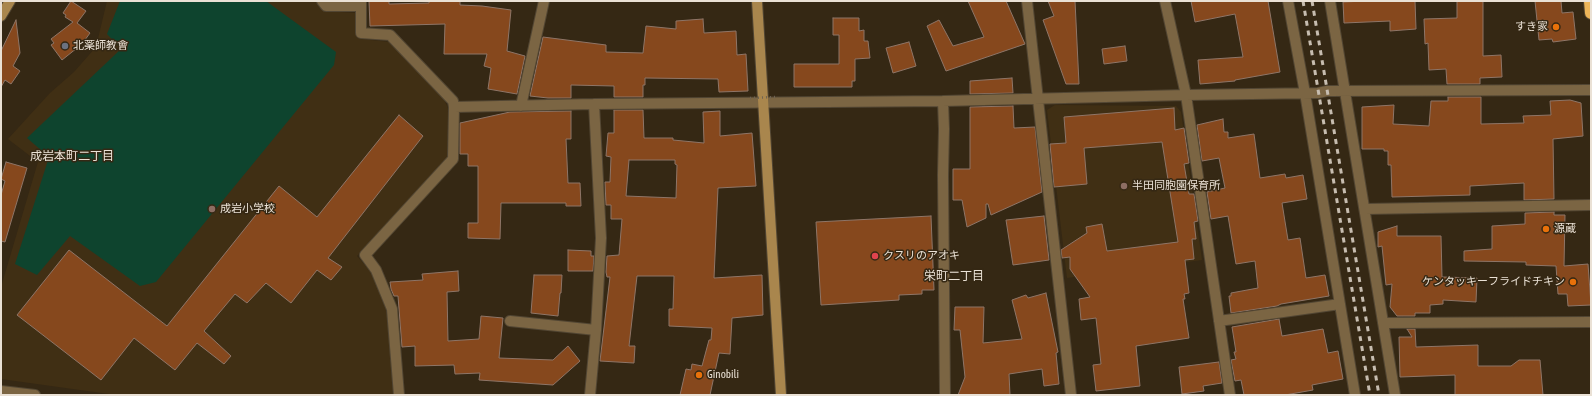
<!DOCTYPE html>
<html>
<head>
<meta charset="utf-8">
<style>
	body { margin:0 }
	#map { position:relative; width:1592px; height:396px; overflow:hidden; background:#352814; font-family:"Asap Condensed",sans-serif }
	canvas { display:block }
	.frame { position:absolute; inset:0; border:2px solid #eae1d5; pointer-events:none }
</style>
</head>
<body>
<div id="map">
<canvas width="1592" height="396"></canvas>
<div class="frame"></div>
</div>
<script>
const ctx = document.querySelector('canvas').getContext('2d');
ctx.lineJoin = 'round';
function fillPath(path, color) { ctx.fillStyle = color; ctx.fill(path, 'evenodd'); }
const poly = rows => new Path2D(rows.map(r => 'M' + r).join(''));
function trace(path, color, width, dash) { ctx.strokeStyle = color; ctx.lineWidth = width; ctx.lineCap = dash ? 'butt' : 'round'; ctx.setLineDash(dash || []); ctx.stroke(path); }
function write(font, color, halo, rows, align = 'center') {
  ctx.font = font + ' "Asap Condensed","Noto Sans JP",sans-serif'; ctx.lineWidth = 3; ctx.setLineDash([]); ctx.textBaseline = 'middle'; ctx.strokeStyle = halo; ctx.fillStyle = color; for (const [text, x, y, turn = 0] of rows) {
    ctx.save(); ctx.translate(x, y); ctx.rotate((+turn || 0) * Math.PI / 180); ctx.textAlign = isNaN(turn) ? turn : align; if (halo) ctx.strokeText(text, 0, 0); ctx.fillText(text, 0, 0); ctx.restore();
  }
}
fillPath(poly([
	[107,1,317,1,324,11,356,13,357,35,361,39,390,42,443,97,448,108,447,158,357,256,372,273,386,308,391,349,394,395,116,395,1,379,1,287,38,162,8,139,50,93,74,72,96,47],
	[1055,105,1176,106,1181,112,1202,260,1067,278,1047,110]
]), '#402f14');
fillPath(poly([
	[120,1,266,1,336,52,334,65,156,282,140,286,70,236,37,275,15,264,49,157,27,138,121,49,107,34]
]), '#0e442e');
const building = poly([
	[71,1,86,11,77,23,90,33,82,44,62,60,51,45,54,43,51,39,73,22,65,17,66,15,63,13,71,1],
	[369,1,389,1,389,4,429,3,429,1,460,1,460,5,482,6,511,10,507,51,525,56,517,94,488,89,491,68,484,66,487,54,444,54,445,24,370,26,369,1],
	[968,1,1006,1,1025,44,946,71,927,26,939,20,953,46,984,37,968,1],
	[1048,1,1075,1,1079,84,1066,84,1043,20,1054,16,1048,1],
	[1191,1,1268,1,1280,72,1235,80,1235,81,1200,84,1198,60,1243,57,1235,14,1195,22,1191,1],
	[1366,1,1415,1,1416,29,1390,31,1390,21,1344,23,1343,2,1366,1],
	[1457,1,1483,1,1483,56,1501,55,1502,77,1480,78,1480,84,1447,84,1446,69,1429,70,1428,43,1425,44,1424,19,1457,18,1457,1],
	[1535,1,1561,1,1562,13,1573,12,1576,39,1553,42,1552,39,1539,40,1535,1],
	[833,18,859,18,859,31,864,30,864,41,868,41,870,58,855,59,855,81,852,81,852,87,794,87,794,64,839,64,839,35,833,35,833,18],
	[703,19,704,33,736,31,737,55,746,54,748,91,719,92,718,79,645,78,645,85,643,85,643,97,614,97,614,86,571,85,571,98,548,98,530,96,543,37,606,45,606,52,643,53,646,26,676,29,676,21,703,19],
	[16,20,20,53,13,66,20,71,11,84,5,80,1,87,1,51,16,20],
	[909,42,916,66,893,73,886,48,909,42],
	[1125,46,1127,61,1104,64,1102,49,1125,46],
	[1012,78,1013,93,970,94,970,81,1012,78],
	[1448,97,1481,97,1481,124,1524,123,1523,116,1551,115,1550,101,1570,100,1581,103,1583,136,1553,139,1554,199,1524,200,1524,183,1470,186,1470,195,1392,197,1391,165,1388,165,1388,151,1384,151,1384,149,1362,149,1362,107,1394,105,1393,124,1429,126,1431,101,1448,101,1448,97],
	[1013,106,1014,128,1035,127,1042,192,991,215,988,204,986,204,986,218,967,227,962,200,953,200,953,169,970,169,970,107,1013,106],
	[1174,108,1175,130,1184,128,1189,163,1184,164,1189,194,1194,194,1198,221,1194,222,1196,239,1192,239,1194,259,1185,260,1189,293,1184,294,1185,299,1183,299,1189,338,1136,346,1140,386,1096,391,1093,365,1101,364,1096,318,1081,320,1079,299,1090,297,1070,269,1070,257,1062,258,1061,250,1087,233,1086,227,1102,224,1107,251,1178,242,1162,142,1084,148,1087,184,1054,187,1050,144,1066,143,1064,117,1174,108],
	[614,110,643,110,644,138,673,138,673,140,704,143,703,112,720,111,720,136,752,133,756,186,718,188,714,278,762,275,763,315,732,318,730,354,719,353,710,395,680,395,686,369,691,370,692,364,702,366,709,340,711,340,712,328,669,326,669,309,673,309,674,276,637,276,629,346,635,346,634,363,600,361,610,277,607,277,606,272,607,256,619,255,622,219,611,219,611,205,606,205,605,182,610,182,611,157,606,156,608,133,614,133,614,110],
	[629,160,675,160,675,164,677,165,676,198,626,196,629,160],
	[571,111,571,139,566,139,568,183,580,183,581,206,566,206,566,203,501,203,500,239,468,238,468,223,478,223,478,166,468,166,468,154,460,154,460,123,510,112,571,111],
	[399,115,423,136,328,258,342,267,331,280,317,270,291,303,266,283,247,303,235,294,204,331,231,356,224,364,197,343,175,370,134,338,101,380,17,315,69,250,167,326,279,186,317,217,399,115],
	[1223,119,1224,132,1228,132,1228,138,1254,134,1260,178,1285,174,1286,178,1303,175,1307,199,1282,203,1288,240,1300,238,1306,278,1325,275,1329,296,1281,304,1277,306,1231,313,1229,296,1231,296,1231,293,1258,288,1255,261,1236,264,1228,216,1211,219,1207,192,1225,188,1219,158,1202,161,1197,125,1223,119],
	[6,162,27,168,5,242,1,241,1,195,5,181,1,179,6,162],
	[1554,212,1554,215,1565,215,1564,266,1588,264,1591,305,1568,306,1567,294,1558,294,1556,266,1526,265,1526,262,1464,261,1464,251,1492,249,1492,226,1525,224,1525,213,1554,212],
	[931,216,934,290,922,290,922,294,899,295,899,300,821,305,816,222,931,216],
	[1044,216,1049,260,1013,265,1006,220,1044,216],
	[1397,226,1397,236,1441,236,1442,277,1477,278,1476,302,1443,300,1443,304,1430,305,1430,313,1415,313,1415,316,1397,316,1390,307,1392,284,1386,285,1382,246,1378,247,1378,232,1397,226],
	[568,250,591,251,591,256,594,256,593,271,568,271,568,250],
	[458,271,459,291,447,292,448,341,479,339,481,316,503,318,499,358,553,360,568,346,580,361,553,385,479,380,480,373,455,374,454,365,415,366,415,346,402,347,398,296,394,296,391,289,390,282,423,280,422,274,458,271],
	[534,275,562,275,561,293,560,293,558,316,531,313,534,275],
	[1046,293,1058,352,1056,353,1059,384,1044,386,1042,369,1009,374,1010,395,958,395,965,377,960,330,954,330,955,307,984,307,983,343,1022,339,1012,300,1026,295,1028,298,1046,293],
	[1279,319,1282,336,1323,329,1328,353,1338,351,1343,379,1312,385,1313,390,1285,395,1244,395,1241,380,1235,381,1231,360,1236,359,1234,352,1236,352,1232,327,1279,319],
	[1407,329,1415,329,1416,347,1478,345,1478,366,1511,366,1519,360,1540,360,1543,395,1455,395,1455,375,1400,377,1399,337,1412,337,1407,329],
	[1219,362,1222,383,1203,386,1204,391,1182,394,1179,367,1219,362]
]);
fillPath(building, '#86481d');
trace(building, '#8e7567', 1);
const street = poly([
	[322,1,326,6,361,6],
	[361,1,361,33,390,35,453,101,454,107,453,159,365,255,376,270,392,309,399,395],
	[1027,1,1071,395],
	[1165,1,1186,95,1230,395],
	[1288,1,1305,93,1355,395],
	[1330,1,1395,395],
	[943,101,944,129,943,175,945,395],
	[521,106,544,1],
	[454,107,594,104,943,101,1186,95,1318,93,1327,91,1591,90],
	[1365,209,1591,205],
	[510,321,596,330],
	[1219,321,1340,304],
	[1383,323,1591,322],
	[1,391,35,395],
	[590,395,596,330,601,238,594,104]
]);
const secondary = poly([
	[757,1,781,395],
	[1,16,10,1]
]);
const highway = poly([
	[1590,1,1591,13]
]);
trace(street, '#524633', 12);
trace(secondary, '#524633', 12);
trace(highway, '#524633', 14);
trace(street, '#7b6543', 10);
trace(secondary, '#a9864d', 10);
trace(highway, '#edb559', 12);
trace(poly([
	[1303,1,1370,395],
	[1312,1,1379,395]
]), '#c7bdb0', 3, [5, 5]);
trace(poly([
	[750,98,775,97]
]), '#6f6352', 2.5, [1, 3]);
for (const [x, y, r, color] of [
	[1556,27,4,"#e8710a"],
	[65,46,4,"#6b7280"],
	[1124,186,4,"#8d6e63"],
	[212,209,4,"#8d6e63"],
	[1546,229,4,"#e8710a"],
	[875,256,4,"#e0444e"],
	[1573,282,4,"#e8710a"],
	[699,375,4,"#e8710a"]
]) { const dot = new Path2D(); dot.arc(x, y, r, 0, 2 * Math.PI); ctx.fillStyle = color; ctx.fill(dot); trace(dot, '#352814', 1.5); }
write('11px', '#eae1d5', '#352814', [
	["すき家",1548,27,"right"],
	["北薬師教會",73,46],
	["半田同胞園保育所",1132,186],
	["成岩小学校",220,209],
	["源蔵",1554,229],
	["クスリのアオキ",883,256],
	["ケンタッキーフライドチキン",1565,282,"right"],
	["Ginobili",707,375]
], 'left');
write('12px', '#eae1d5', '#352814', [
	["成岩本町二丁目",72,156],
	["栄町二丁目",954,276]
]);
</script>
</body>
</html>
